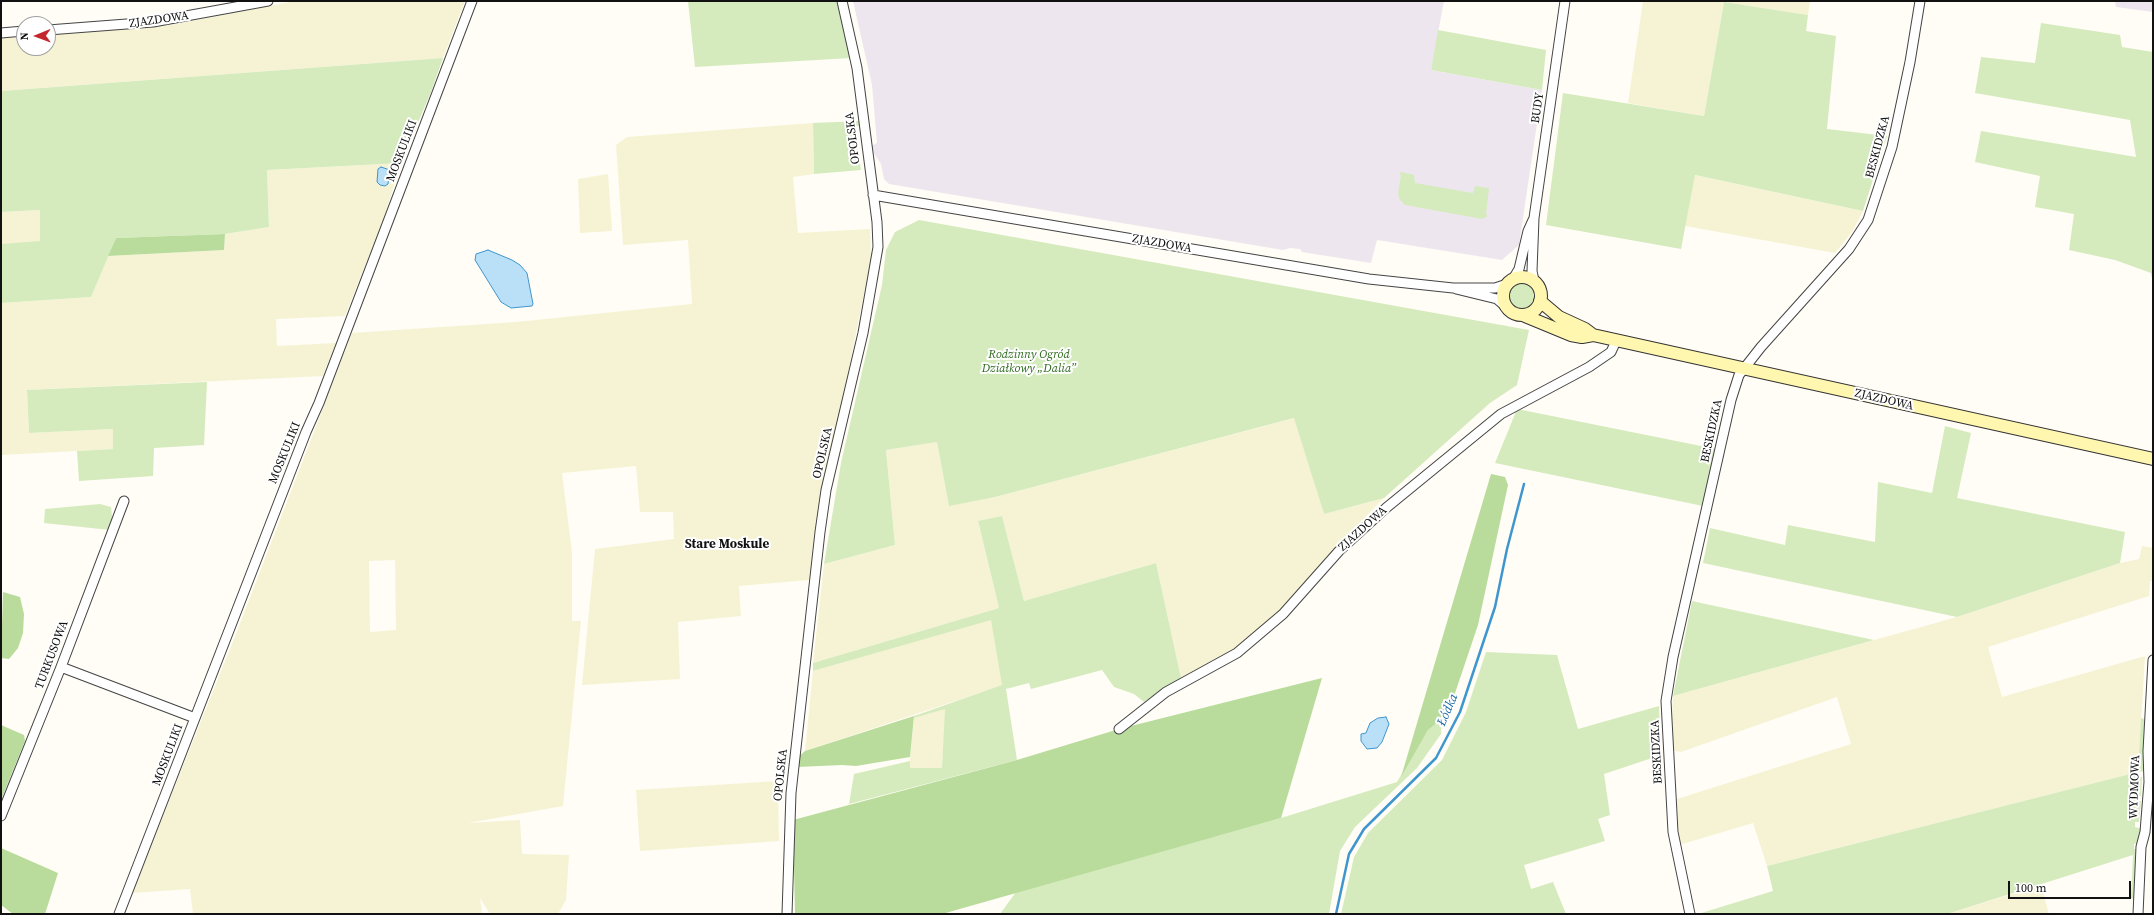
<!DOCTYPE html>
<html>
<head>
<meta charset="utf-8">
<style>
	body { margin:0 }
	#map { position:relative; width:2154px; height:915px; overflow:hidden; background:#fffdf5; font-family:"Source Serif 4",serif }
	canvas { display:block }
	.frame { position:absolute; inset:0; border:2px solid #111; pointer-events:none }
	.north { position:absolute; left:16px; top:16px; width:40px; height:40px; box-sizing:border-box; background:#fff; border:1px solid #a0a0a0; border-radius:50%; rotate:269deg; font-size:11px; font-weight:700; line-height:16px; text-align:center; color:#111 }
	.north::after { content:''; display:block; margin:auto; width:14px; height:18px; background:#c4262e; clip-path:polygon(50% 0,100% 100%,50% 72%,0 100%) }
	.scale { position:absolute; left:2008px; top:881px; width:123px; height:18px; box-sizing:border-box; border:2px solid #111; border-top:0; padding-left:5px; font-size:12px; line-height:14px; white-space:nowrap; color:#111; -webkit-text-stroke:3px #fff; paint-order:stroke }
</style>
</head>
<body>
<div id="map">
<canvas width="2154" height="915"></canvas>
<div class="frame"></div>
<div class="north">N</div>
<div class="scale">100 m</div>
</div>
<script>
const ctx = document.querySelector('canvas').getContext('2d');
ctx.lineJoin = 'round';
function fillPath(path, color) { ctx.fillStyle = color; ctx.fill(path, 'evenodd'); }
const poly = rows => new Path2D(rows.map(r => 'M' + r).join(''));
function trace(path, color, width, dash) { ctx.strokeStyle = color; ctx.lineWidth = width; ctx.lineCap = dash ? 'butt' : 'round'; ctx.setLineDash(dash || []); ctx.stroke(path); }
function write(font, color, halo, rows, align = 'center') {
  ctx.font = font + ' "Source Serif 4",serif'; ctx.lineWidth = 4; ctx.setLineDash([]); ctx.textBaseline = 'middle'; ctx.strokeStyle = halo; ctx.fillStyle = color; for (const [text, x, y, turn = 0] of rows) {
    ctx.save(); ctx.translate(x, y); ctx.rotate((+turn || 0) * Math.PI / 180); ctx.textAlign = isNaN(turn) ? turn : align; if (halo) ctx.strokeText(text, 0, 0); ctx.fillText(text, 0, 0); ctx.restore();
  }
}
fillPath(poly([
	[853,1,1444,1,1431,70,1542,90,1519,245,1502,260,1377,240,1371,263,1302,252,1300,249,1290,248,1283,250,889,184,884,179,881,164,871,149,871,146,877,143,872,85],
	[2115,1,2153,1,2153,12,2116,7]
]), '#eee6ef');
fillPath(poly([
	[295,1,465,1,443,58,1,91,1,38,24,36,24,48,48,48,48,35,170,25],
	[1643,1,1810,1,1808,15,1724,2,1704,116,1628,103],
	[813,123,814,174,793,177,798,233,870,229,871,259,830,462,809,580,739,586,741,616,678,622,680,679,582,685,595,549,674,539,673,512,640,512,636,466,562,473,572,552,572,621,581,621,563,806,468,823,520,820,522,854,569,855,566,900,558,914,490,914,480,898,482,914,193,914,190,889,132,893,234,639,352,333,516,322,692,304,688,240,623,245,616,145,627,137],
	[395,560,396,630,370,632,369,561],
	[401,163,383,221,345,316,276,319,277,346,336,343,323,376,27,390,29,433,113,429,114,449,1,455,1,303,91,297,108,256,224,250,225,234,269,227,267,170],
	[608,174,612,231,580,233,578,179],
	[1694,175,1863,211,1852,232,1835,253,1685,226],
	[40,210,40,242,1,244,1,212],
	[1295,418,1324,514,1384,498,1336,547,1280,612,1239,646,1181,678,1156,563,1024,601,1002,516,978,522,999,608,813,663,824,564,895,545,886,450,937,442,949,505,995,497],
	[2142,546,2153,548,2153,581,2150,581,2149,596,1988,647,2002,697,2145,656,2138,772,1767,866,1753,823,1679,845,1677,799,1851,744,1837,697,1681,752,1675,751,1671,745,1673,696,1957,617,2120,563,2139,559],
	[991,619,1003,685,805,751,813,671],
	[946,708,942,768,909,768,914,718],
	[778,781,779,841,640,851,636,790],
	[2041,885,2049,914,1947,914]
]), '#f6f3d4');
fillPath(poly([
	[688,1,837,1,851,58,695,67],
	[1724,2,1808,15,1806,31,1836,36,1827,129,1887,136,1863,211,1695,175,1681,249,1546,225,1563,93,1704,116],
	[2041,23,2120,35,2122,47,2153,52,2153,284,2151,273,2115,260,2069,250,2074,214,2035,207,2040,176,1975,162,1981,131,2136,157,2130,120,1975,93,1981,57,2035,63],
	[1438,30,1546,50,1542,90,1431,70],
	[443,58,431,92,401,163,267,170,269,227,225,234,116,238,91,297,1,303,1,244,40,241,40,210,1,212,1,91],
	[859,121,859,126,855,126,858,145,854,146,855,151,858,151,861,170,814,174,813,123],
	[1401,172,1414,175,1415,183,1473,193,1475,186,1489,188,1486,214,1488,216,1482,219,1405,205,1400,200,1398,194,1401,175,1399,174],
	[919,220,1529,330,1517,385,1490,403,1384,498,1324,514,1294,418,995,497,949,506,937,442,886,450,895,545,824,564,841,463,882,285,886,250,895,232],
	'1508 296a13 13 0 1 1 26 0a13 13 0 1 1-26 0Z',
	[207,382,204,445,154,448,153,476,79,481,77,451,113,449,113,429,29,433,27,390],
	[1517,409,1716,449,1703,506,1495,463],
	[1945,426,1971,433,1957,498,2125,532,2120,563,1957,617,1703,563,1710,528,1785,545,1788,525,1875,542,1878,482,1932,493],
	[100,504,111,507,112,517,110,530,44,523,45,509],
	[1002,516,1024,601,1156,563,1181,678,1144,702,1134,694,1114,687,1102,670,1031,689,1029,683,1006,689,1017,760,849,804,854,774,910,761,910,768,942,768,945,709,914,718,914,716,1002,685,991,620,813,671,813,663,999,608,978,521],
	[1692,601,1701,603,1874,640,1673,696],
	[1486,652,1557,655,1578,729,1659,706,1661,755,1604,774,1610,815,1598,819,1605,841,1524,865,1531,889,1553,882,1566,914,1341,914,1354,857,1368,833,1442,760,1466,712],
	[2141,718,2146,720,2143,755,2146,771,2138,772,2138,777,2142,777,2141,796,2137,796,2137,801,2141,801,2139,822,2135,822,2135,827,2142,829,2138,843,2134,844,2134,849,2136,849,2134,899,2131,898,2133,855,1947,914,1698,914,1773,891,1767,866,2138,772],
	[1442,719,1441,734,1417,768,1355,827,1340,851,1329,914,1000,914,1016,892,1281,818,1397,782,1428,730]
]), '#d5ebbd');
fillPath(poly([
	[225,234,224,250,108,256,116,238],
	[1491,474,1505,477,1508,485,1478,625,1451,705,1442,719,1428,730,1401,777],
	[3,592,20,597,24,614,23,633,18,648,9,659,1,658],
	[1322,678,1281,818,942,914,795,914,793,820,1017,760,1119,729],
	[914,716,910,757,856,766,842,765,797,767,798,757,805,751],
	[1,725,24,735,25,741,1,800],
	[1,848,58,873,45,914,13,914,1,905]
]), '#b9dc9c');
const water = poly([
	[381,167,390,170,388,184,385,186,380,185,377,182,378,169,381,167],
	[488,250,512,260,520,265,527,273,533,304,532,306,511,308,501,302,475,260,476,254,488,250],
	[1386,717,1389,724,1382,742,1377,748,1367,749,1361,741,1361,734,1366,733,1370,723,1378,718,1386,717]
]);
fillPath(water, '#b9e0f7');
trace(water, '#3f96cf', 1);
trace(poly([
	[1336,914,1349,854,1364,829,1436,758,1460,712,1495,607,1507,549,1524,484]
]), '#3f96cf', 2.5);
const street = poly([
	[48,30,153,22,268,1],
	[1,33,24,31],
	[873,195,1369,279,1453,288,1495,288,1507,284],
	[1513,279,1519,269,1528,231,1533,220],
	[1534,281,1532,271,1534,218,1565,1],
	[1456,289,1497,299,1504,305],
	[61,667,195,718],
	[1119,729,1166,692,1237,653,1283,614,1339,551,1386,508,1501,414,1589,367,1611,352,1616,341],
	[1,816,61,667,124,501],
	[119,914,306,432,319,403,472,1],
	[787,914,791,793,820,532,826,490,863,333,878,247,877,222,857,68,842,1],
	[1690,914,1673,832,1666,701,1673,657,1731,400,1739,375,1761,347,1849,249,1868,220,1892,147,1910,62,1920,1],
	[2138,914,2141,847,2145,832,2149,782,2148,751,2153,660]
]);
const secondary = poly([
	'1503 296a19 19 0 1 1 38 0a19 19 0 1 1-38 0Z',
	[1540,301,1559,317,1585,329,1593,335],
	[1525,316,1571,335,1582,337,1593,335,2153,459]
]);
trace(street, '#444', 11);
trace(secondary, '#333', 14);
trace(street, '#fff', 9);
trace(secondary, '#fff6b0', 12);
write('12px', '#111', '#fff', [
	["ZJAZDOWA",159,20,-8],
	["BUDY",1538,108,-82],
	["OPOLSKA",853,138,-97],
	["BESKIDZKA",1878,147,-75],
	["MOSKULIKI",402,151,-69],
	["ZJAZDOWA",1162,244,10],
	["ZJAZDOWA",1884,400,13],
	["BESKIDZKA",1712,431,-78],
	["MOSKULIKI",285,453,-68],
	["OPOLSKA",823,453,-77],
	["ZJAZDOWA",1363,529,-42],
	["TURKUSOWA",52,655,-69],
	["BESKIDZKA",1657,752,-93],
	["MOSKULIKI",168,755,-69],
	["OPOLSKA",781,775,-84],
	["WYDMOWA",2135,787,-88]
]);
write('italic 12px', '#2f6b1f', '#fff', [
	["Rodzinny Ogród",1029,355],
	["Działkowy „Dalia”",1029,369]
]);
write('bold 13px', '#111', '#fff', [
	["Stare Moskule",727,545]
]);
write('italic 13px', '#1768a6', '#fff', [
	["Łódka",1448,710,-66]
]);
</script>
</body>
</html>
